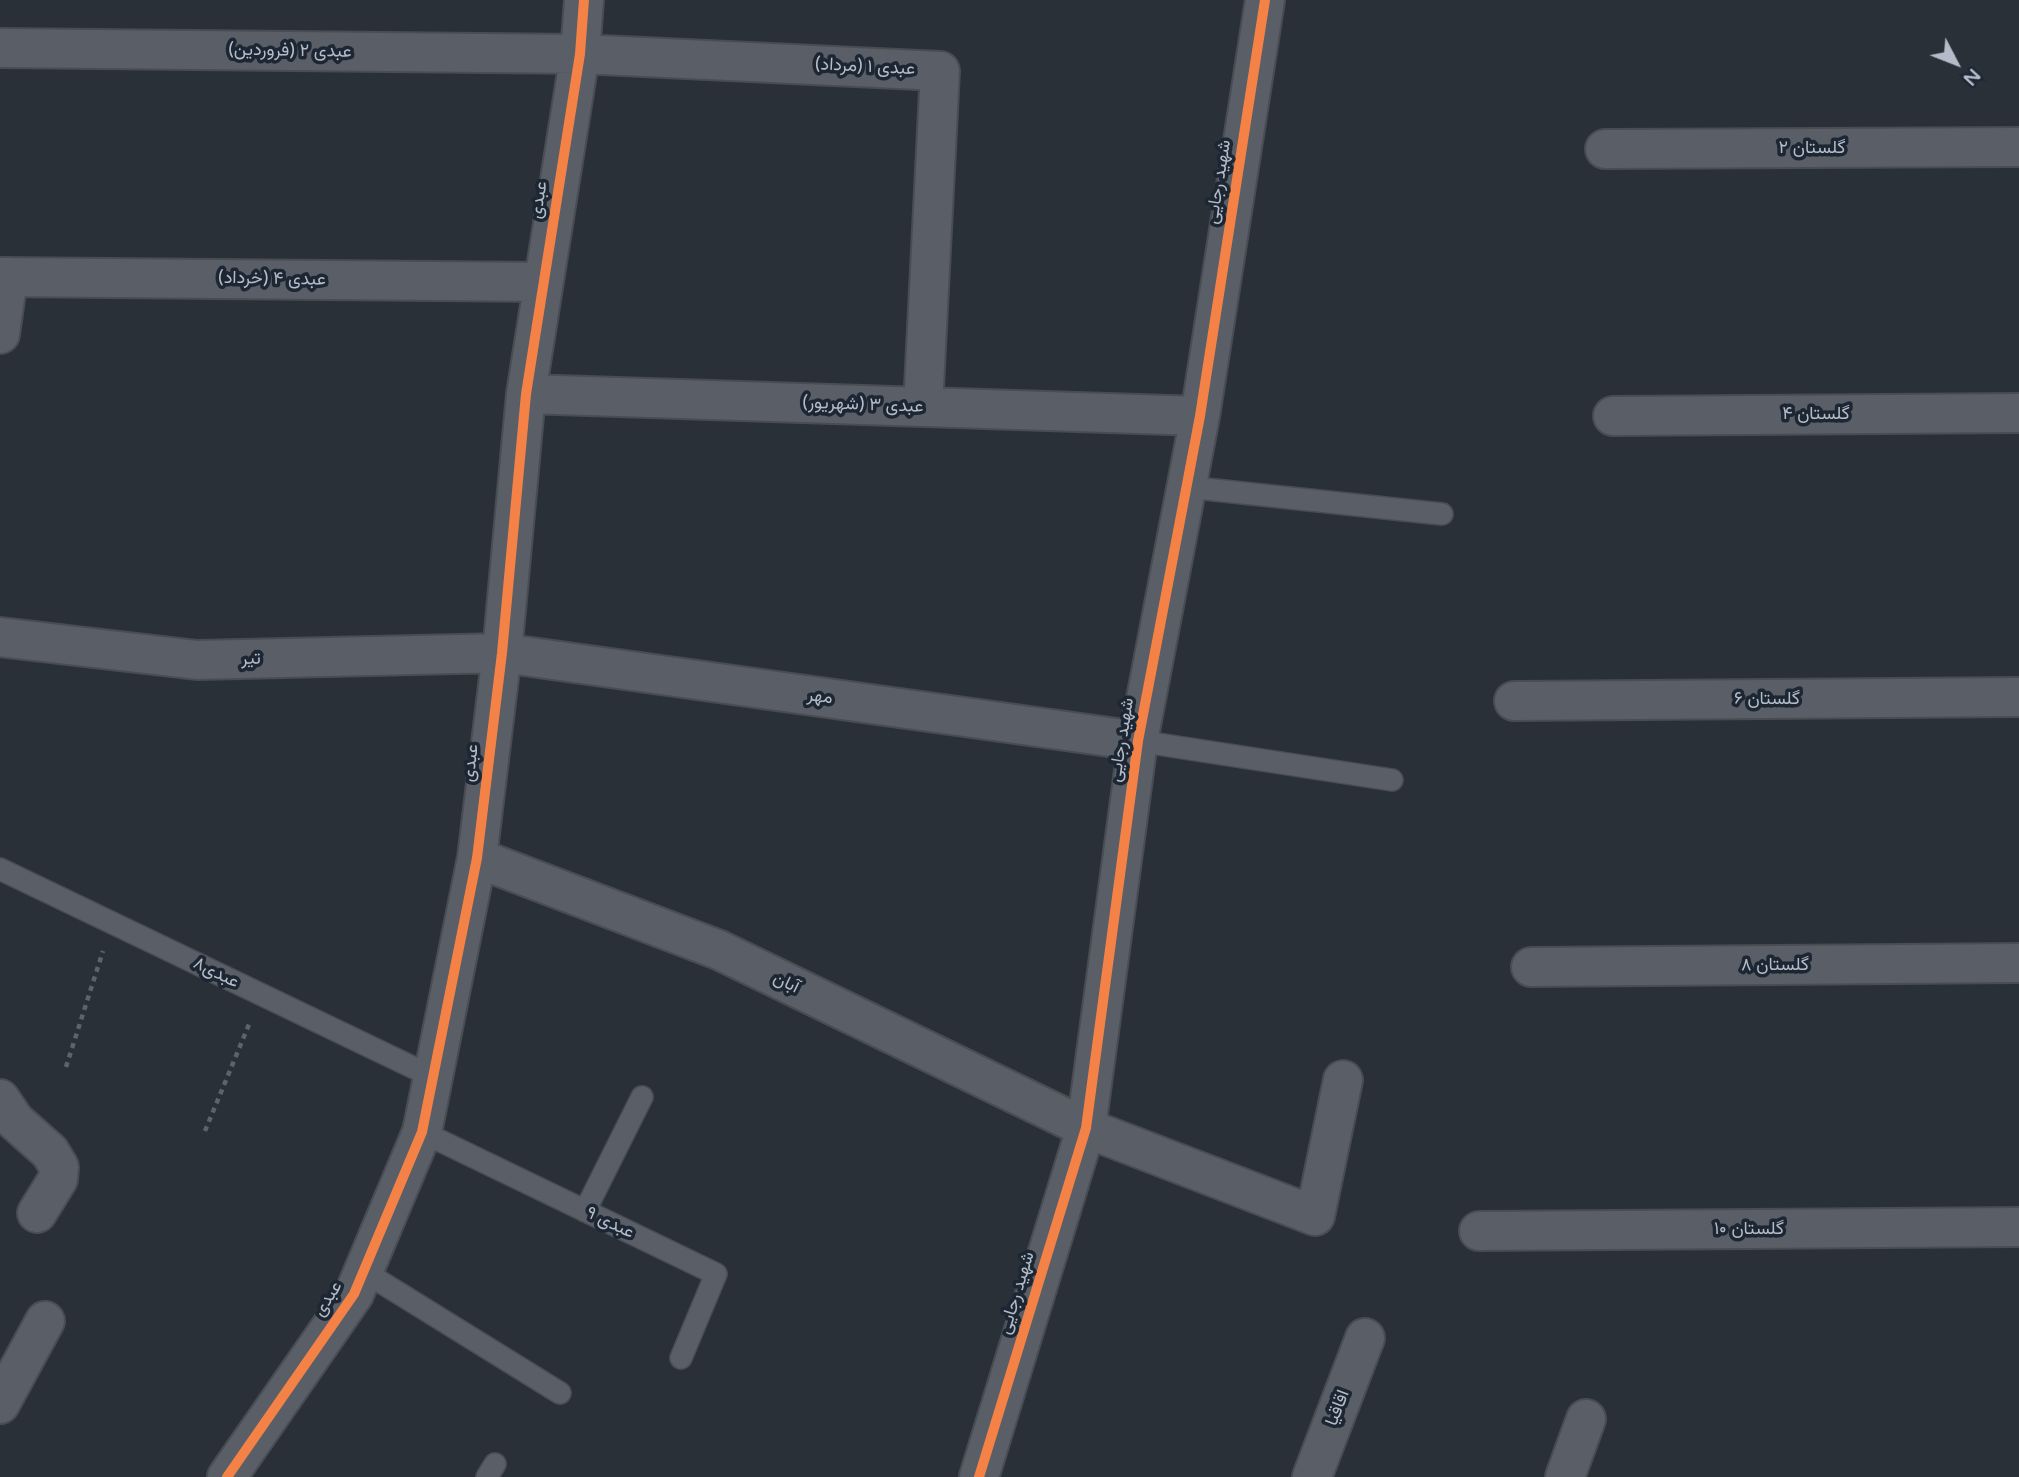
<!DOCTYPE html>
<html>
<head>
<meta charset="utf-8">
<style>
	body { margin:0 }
	#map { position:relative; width:2019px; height:1477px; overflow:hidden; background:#2a3038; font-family:"Varela Round",sans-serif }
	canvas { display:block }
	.north { position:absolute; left:1921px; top:28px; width:70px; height:70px; -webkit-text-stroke:5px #1d2633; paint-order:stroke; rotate:132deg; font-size:19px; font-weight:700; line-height:28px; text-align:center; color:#b4bcc9 }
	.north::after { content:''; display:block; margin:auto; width:24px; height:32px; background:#b4bcc9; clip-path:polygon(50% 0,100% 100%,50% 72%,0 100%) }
</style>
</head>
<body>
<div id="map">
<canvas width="2019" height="1477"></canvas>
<div class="north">N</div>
</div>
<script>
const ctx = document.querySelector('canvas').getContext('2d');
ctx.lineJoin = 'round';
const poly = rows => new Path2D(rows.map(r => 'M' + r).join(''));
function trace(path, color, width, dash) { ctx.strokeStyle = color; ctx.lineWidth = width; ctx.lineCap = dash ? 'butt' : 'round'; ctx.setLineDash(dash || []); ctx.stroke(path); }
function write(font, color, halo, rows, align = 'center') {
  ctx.font = font + ' "Varela Round",Vazirmatn,sans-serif'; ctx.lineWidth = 7; ctx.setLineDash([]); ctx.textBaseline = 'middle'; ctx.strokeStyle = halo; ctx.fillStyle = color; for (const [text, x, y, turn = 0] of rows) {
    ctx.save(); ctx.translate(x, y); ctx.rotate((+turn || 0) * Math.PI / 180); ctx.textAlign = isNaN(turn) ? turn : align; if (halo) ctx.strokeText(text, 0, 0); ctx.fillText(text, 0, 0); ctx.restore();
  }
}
const lane = poly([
	[1186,487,1442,514],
	[1138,741,1392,780],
	[0,869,433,1077],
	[422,1132,716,1274,681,1358],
	[585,1211,642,1097],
	[363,1271,560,1393],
	[487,1477,495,1464]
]);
const street = poly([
	[0,48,580,54,940,71,923,407],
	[1605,149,2019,147],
	[0,277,543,282],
	[0,334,8,277],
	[526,394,1200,416],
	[1613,416,2019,413],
	[0,637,197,660,502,653,1138,741],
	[1514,701,2019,697],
	[477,858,719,950,1086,1128,1315,1216,1343,1080],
	[1531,967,2019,963],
	[0,1099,15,1121,50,1152,59,1167,58,1179,37,1213],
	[1479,1231,2019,1227],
	[0,1404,45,1321],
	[227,1477,354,1294,422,1132,477,858,502,653,526,394,580,54,584,0],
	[979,1477,1086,1128,1138,741,1200,416,1265,0],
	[1312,1477,1365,1338],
	[1565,1477,1586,1419]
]);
trace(lane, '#484c53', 24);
trace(street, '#484c53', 42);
trace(poly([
	[66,1067,103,951],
	[205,1131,250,1022]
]), '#5d636a', 4.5, [5, 5]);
trace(lane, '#5a5e66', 21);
trace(street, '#5a5e66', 38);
trace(poly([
	[227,1477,354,1294,422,1132,477,858,502,653,526,394,580,54,584,0],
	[979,1477,1086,1128,1138,741,1200,416,1265,0]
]), '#f48246', 10);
write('18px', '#b4bcc9', '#1d2633', [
	["عبدی ۲ (فروردین)",290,51,1],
	["عبدی ۱ (مرداد)",865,67,3],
	["گلستان ۲",1812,148],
	["شهید رجایی",1219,182,-81],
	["عبدی",539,200,-81],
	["عبدی ۴ (خرداد)",272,279,1],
	["عبدی ۳ (شهریور)",863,405,2],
	["گلستان ۴",1816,414],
	["تیر",251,659,-1],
	["مهر",820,697,8],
	["گلستان ۶",1767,699],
	["شهید رجایی",1122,740,-81],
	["عبدی",471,763,-83],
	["گلستان ۸",1775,965],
	["عبدی۸",216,973,26],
	["آبان",786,983,26],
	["عبدی ۹",610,1223,26],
	["گلستان ۱۰",1749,1229],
	["شهید رجایی",1017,1293,-73],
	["عبدی",328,1299,-57],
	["اقاقیا",1338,1408,-69]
]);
</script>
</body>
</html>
